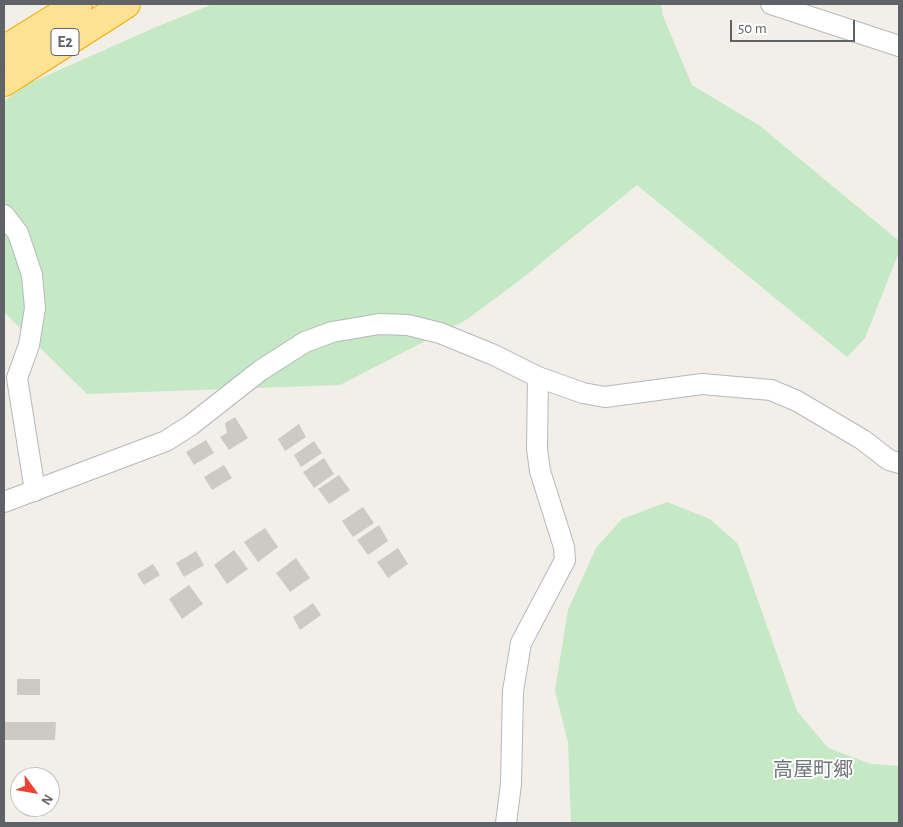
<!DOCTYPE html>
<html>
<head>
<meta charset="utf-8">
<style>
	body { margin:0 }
	#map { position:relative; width:903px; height:827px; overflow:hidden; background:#f1efe8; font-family:"Alegreya Sans",sans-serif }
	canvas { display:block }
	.frame { position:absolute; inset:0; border:5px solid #5f6368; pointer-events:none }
	.north { position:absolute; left:10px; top:767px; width:50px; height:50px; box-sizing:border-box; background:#fff; border:1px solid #bfc1c3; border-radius:50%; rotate:122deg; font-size:14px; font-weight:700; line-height:20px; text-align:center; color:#5f6368 }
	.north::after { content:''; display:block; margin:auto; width:18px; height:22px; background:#ea4335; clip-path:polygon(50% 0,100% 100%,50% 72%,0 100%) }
	.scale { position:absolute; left:730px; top:20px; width:125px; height:22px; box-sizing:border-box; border:2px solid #5f6368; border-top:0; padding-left:6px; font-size:15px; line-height:18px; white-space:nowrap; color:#5f6368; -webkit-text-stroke:4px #fff; paint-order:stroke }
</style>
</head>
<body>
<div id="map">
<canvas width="903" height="827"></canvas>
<div class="frame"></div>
<div class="north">N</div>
<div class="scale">50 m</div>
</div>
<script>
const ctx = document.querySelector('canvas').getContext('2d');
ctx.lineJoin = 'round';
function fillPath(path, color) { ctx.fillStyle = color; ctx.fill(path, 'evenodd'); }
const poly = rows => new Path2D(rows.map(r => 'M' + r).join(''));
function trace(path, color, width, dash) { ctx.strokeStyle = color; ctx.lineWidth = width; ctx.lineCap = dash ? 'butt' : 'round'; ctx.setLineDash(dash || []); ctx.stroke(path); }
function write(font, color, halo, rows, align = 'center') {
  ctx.font = font + ' "Alegreya Sans","Noto Sans JP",sans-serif'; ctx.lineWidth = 4; ctx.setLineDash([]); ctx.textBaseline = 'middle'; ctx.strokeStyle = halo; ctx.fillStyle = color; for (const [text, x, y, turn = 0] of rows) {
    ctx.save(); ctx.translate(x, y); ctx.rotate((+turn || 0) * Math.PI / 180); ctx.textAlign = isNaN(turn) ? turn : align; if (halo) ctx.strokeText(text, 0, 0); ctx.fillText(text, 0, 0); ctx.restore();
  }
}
fillPath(poly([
	[213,4,661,4,663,16,692,85,760,126,899,241,899,252,865,338,847,357,637,185,520,280,466,320,340,385,87,394,4,312,4,101,30,83,156,27],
	[667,502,710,519,738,544,797,711,828,748,871,764,899,766,899,823,571,823,568,742,555,690,568,610,596,548,622,519]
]), '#c5e8c5');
fillPath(poly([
	[235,417,248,438,229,450,220,437,227,433,225,423],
	[299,424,306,437,285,451,278,439],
	[206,440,214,453,194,465,186,452],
	[314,441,322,453,301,467,294,455],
	[324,458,334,474,314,488,303,472],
	[224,465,232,478,212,490,204,477],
	[339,475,350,490,329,504,318,489],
	[363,507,374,523,353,537,342,521],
	[379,525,388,541,368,555,357,540],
	[265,528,278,547,258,562,244,542],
	[398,548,408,564,388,578,377,562],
	[234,550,248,569,227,584,214,565],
	[196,551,204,565,184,577,176,563],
	[296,558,310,578,290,592,276,573],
	[153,564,160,575,144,585,137,574],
	[189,585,203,604,182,619,169,599],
	[313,603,321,615,300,630,293,617],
	[17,679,40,679,40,695,17,695],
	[4,722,56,722,55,740,4,740]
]), '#cccac5');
const minor = poly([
	[771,4,899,46],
	[4,215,18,233,32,275,35,308,29,345,17,378,35,491],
	[4,502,166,441,191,425,261,370,305,342,332,332,379,324,408,325,440,333,494,355,538,377,583,393,605,397,702,384,771,390,797,401,863,440,889,460,899,463],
	[506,823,511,784,513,691,521,643,565,560,564,547,540,471,537,449,538,377]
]);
const motorway = poly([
	[4,50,78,4],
	[4,82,126,4]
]);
trace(minor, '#b5b8bc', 22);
trace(motorway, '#f9ab00', 30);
trace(minor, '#fff', 20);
trace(motorway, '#fde293', 28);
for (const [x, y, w] of [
	[65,42,28]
]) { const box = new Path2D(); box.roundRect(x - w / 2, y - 13.5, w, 27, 4); ctx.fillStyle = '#fff'; ctx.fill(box); trace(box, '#5f6368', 1); }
write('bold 16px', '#5f6368', null, [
	["E2",65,42]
]);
write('20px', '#70757a', '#fff', [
	["高屋町郷",813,770]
]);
</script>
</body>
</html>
